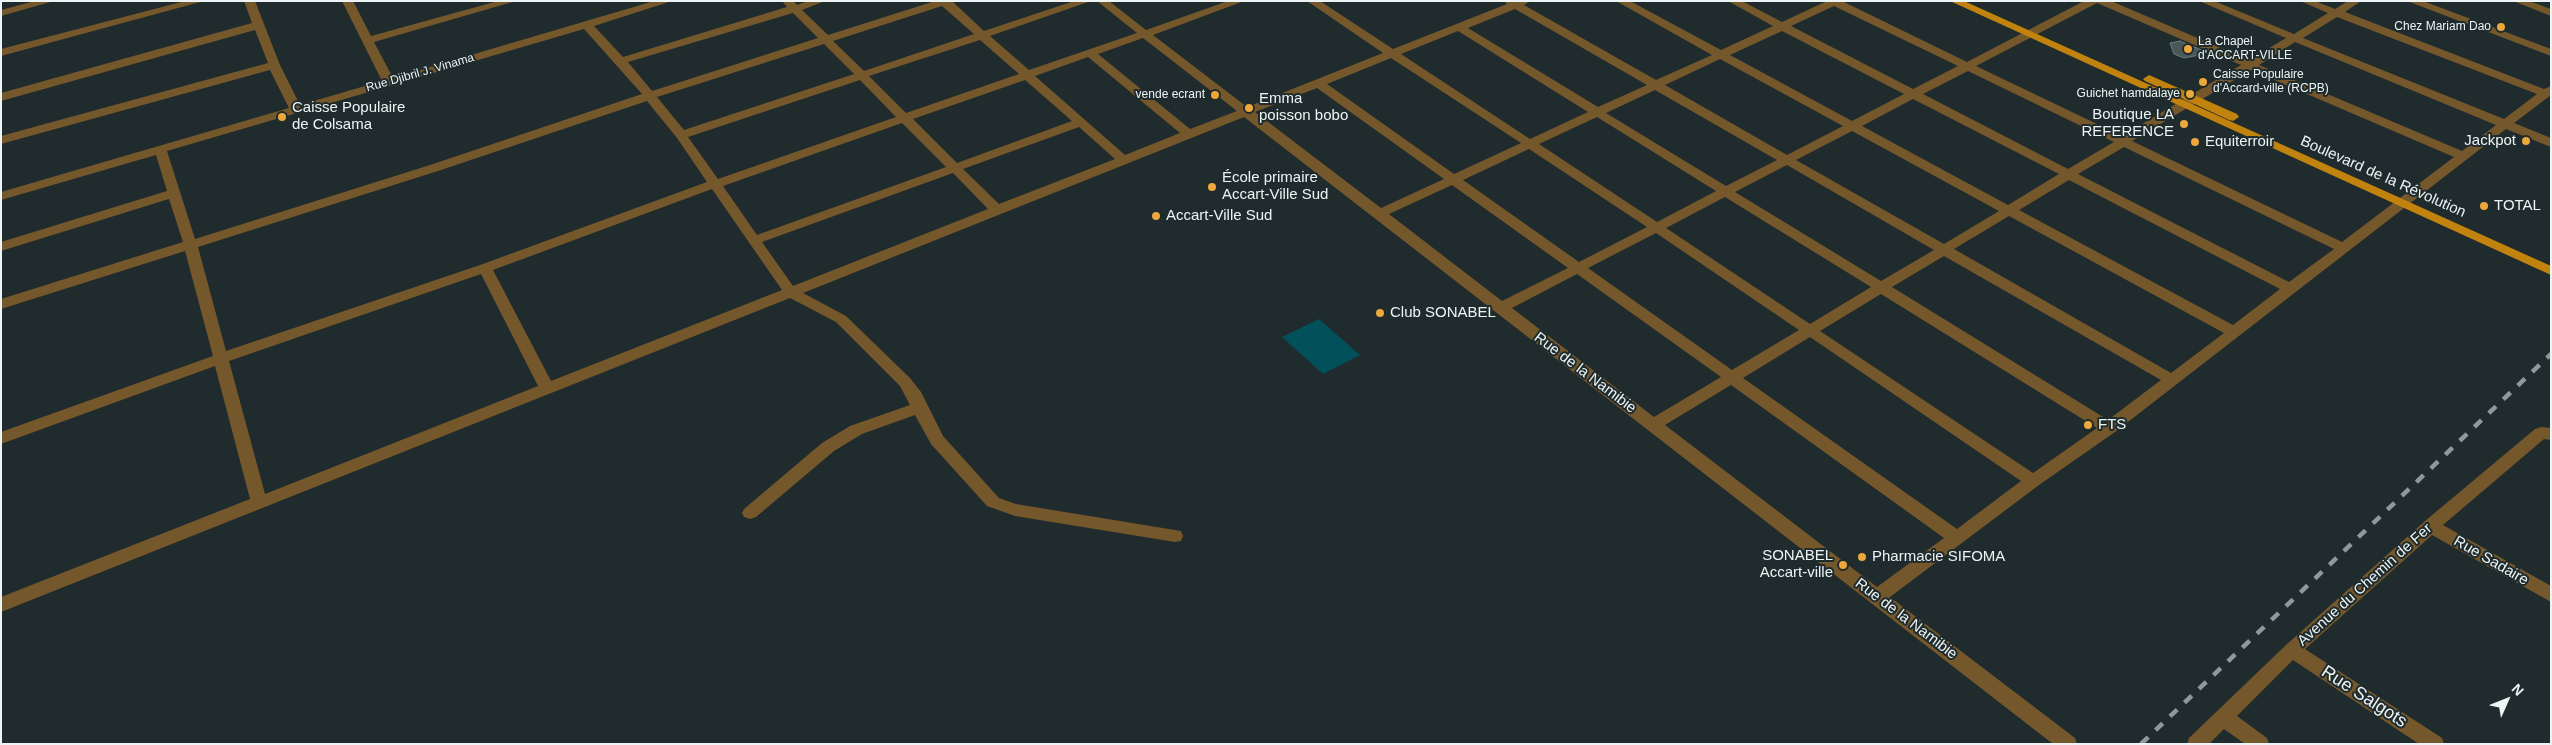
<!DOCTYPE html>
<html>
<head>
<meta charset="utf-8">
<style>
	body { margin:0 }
	#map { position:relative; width:2552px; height:745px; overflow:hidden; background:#1f2b2d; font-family:Arial,sans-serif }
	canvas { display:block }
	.frame { position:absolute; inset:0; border:2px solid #ecf4f5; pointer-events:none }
	.north { position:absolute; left:2482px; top:675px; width:50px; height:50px; -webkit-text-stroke:4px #1f2b2d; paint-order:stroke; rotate:46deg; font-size:14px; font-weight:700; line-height:20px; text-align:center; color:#ecf4f5 }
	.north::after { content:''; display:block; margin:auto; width:18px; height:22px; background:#ecf4f5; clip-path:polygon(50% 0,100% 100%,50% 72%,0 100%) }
</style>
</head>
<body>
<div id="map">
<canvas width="2552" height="745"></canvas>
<div class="frame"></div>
<div class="north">N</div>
</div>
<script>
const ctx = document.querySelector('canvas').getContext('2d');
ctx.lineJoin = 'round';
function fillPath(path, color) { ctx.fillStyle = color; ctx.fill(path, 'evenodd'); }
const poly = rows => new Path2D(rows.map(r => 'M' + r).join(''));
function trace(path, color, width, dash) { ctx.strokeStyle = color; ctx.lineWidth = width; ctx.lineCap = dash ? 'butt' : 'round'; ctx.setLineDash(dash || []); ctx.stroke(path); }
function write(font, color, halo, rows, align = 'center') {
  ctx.font = font + ' Arial,sans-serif'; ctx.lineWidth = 4; ctx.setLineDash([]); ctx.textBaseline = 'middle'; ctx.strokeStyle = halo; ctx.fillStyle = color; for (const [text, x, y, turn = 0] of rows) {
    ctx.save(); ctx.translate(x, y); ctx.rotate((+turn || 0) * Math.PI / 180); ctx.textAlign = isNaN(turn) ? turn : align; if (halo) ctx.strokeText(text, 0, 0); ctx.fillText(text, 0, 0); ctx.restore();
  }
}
fillPath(poly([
	[1319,319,1360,355,1323,374,1282,337]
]), '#02515a');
const building = poly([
	[2180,41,2204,51,2205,54,2184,58,2174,54,2170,43,2180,41]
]);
fillPath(building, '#4b585a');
trace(building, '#6e7b7e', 1);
fillPath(poly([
	[35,1,54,1,1,16,1,10,35,1],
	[185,1,204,1,1,56,1,49,185,1],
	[244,1,255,1,280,65,300,105,382,81,342,1,353,1,371,36,498,1,516,1,374,42,393,78,654,1,672,1,594,26,623,57,787,7,782,1,793,1,797,5,808,1,825,1,802,10,828,35,935,1,952,1,984,31,1074,1,1091,1,990,36,1029,70,1137,33,1097,1,1109,1,1146,30,1228,1,1244,1,1153,35,1247,107,1383,53,1307,1,1320,1,1393,49,1507,4,1504,1,1530,1,1524,5,1656,80,1712,55,1616,1,1630,1,1721,50,1773,26,1728,1,1742,1,1782,22,1827,1,1842,1,1967,62,2084,1,2111,1,2249,60,2286,38,2199,1,2214,1,2294,34,2328,13,2300,1,2315,1,2335,9,2348,1,2361,1,2345,12,2544,89,2551,86,2551,95,2514,123,2551,138,2551,147,2506,129,2115,432,2039,485,1890,597,2075,738,2077,744,2053,744,1244,117,803,293,846,316,910,378,921,392,943,436,999,498,1016,504,1175,530,1181,531,1183,536,1181,541,1175,542,1015,516,987,506,931,444,915,415,862,434,834,451,756,517,750,519,744,517,742,513,744,509,822,443,850,426,910,405,900,386,836,322,790,298,1,612,1,597,250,499,215,366,1,444,1,432,213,356,185,251,1,309,1,299,183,242,169,199,1,251,1,242,167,191,156,155,1,200,1,192,289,108,270,70,1,144,1,136,268,63,255,30,1,101,1,93,252,23,244,1],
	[2097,3,2241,65,2122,136,1976,66,2097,3],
	[942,6,974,34,864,71,833,41,942,6],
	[1834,6,1958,66,1913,89,1791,26,1834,6],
	[1515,9,1647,85,1598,107,1468,28,1515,9],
	[793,13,818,38,652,91,628,62,793,13],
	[2337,17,2537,94,2504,119,2303,38,2337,17],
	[584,29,642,94,430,165,195,239,167,151,584,29],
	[1458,31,1588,112,1530,139,1401,54,1458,31],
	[1782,31,1904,94,1852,121,1730,55,1782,31],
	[1143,38,1237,111,1190,129,1098,54,1143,38],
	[980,40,1019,74,906,113,869,76,980,40],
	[2295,42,2496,125,2462,151,2259,65,2295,42],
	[824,44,854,74,684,130,657,97,824,44],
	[1088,57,1180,133,1125,155,1035,76,1088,57],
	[1391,58,1521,143,1454,174,1327,84,1391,58],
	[1720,59,1843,126,1787,155,1665,85,1720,59],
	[2251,70,2454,157,2342,242,2132,141,2251,70],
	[1968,71,2114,142,2068,169,1923,94,1968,71],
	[860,80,896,117,718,179,688,137,860,80],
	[1025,80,1072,121,957,163,913,119,1025,80],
	[1317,88,1444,179,1381,208,1255,112,1317,88],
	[1655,90,1777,160,1726,186,1606,113,1655,90],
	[1913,99,2059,174,2008,205,1862,126,1913,99],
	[647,101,677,138,707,182,480,265,226,351,198,247,438,171,647,101],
	[1597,117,1716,191,1657,222,1539,144,1597,117],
	[902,123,946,167,757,235,723,186,902,123],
	[1079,127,1115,159,999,204,963,169,1079,127],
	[1852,131,1999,211,1944,244,1796,160,1852,131],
	[2124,147,2334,249,2289,282,2078,174,2124,147],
	[1529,149,1647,227,1579,262,1463,180,1529,149],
	[1787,165,1934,250,1881,281,1735,192,1787,165],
	[953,173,988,209,793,286,762,242,953,173],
	[2069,180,2280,289,2233,325,2019,210,2069,180],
	[1452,185,1568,268,1502,301,1389,214,1452,185],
	[712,189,782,290,551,381,493,270,712,189],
	[1725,197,1871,287,1810,324,1666,228,1725,197],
	[2009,216,2224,333,2171,373,1954,249,2009,216],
	[1656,233,1799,330,1732,370,1588,268,1656,233],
	[1944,256,2161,380,2108,420,1892,287,1944,256],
	[481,274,538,386,265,494,229,361,481,274],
	[1577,274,1721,377,1654,417,1512,308,1577,274],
	[1881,294,2097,428,2033,473,1820,331,1881,294],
	[1810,337,2021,481,1957,529,1743,378,1810,337],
	[1731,385,1944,538,1877,587,1665,425,1731,385],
	[2407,1,2423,1,2551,49,2551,56,2407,1],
	[2513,1,2529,1,2551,9,2551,16,2513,1],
	[2541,427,2551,428,2551,440,2544,439,2443,525,2551,586,2551,602,2432,535,2305,649,2442,738,2444,744,2419,744,2293,660,2237,716,2267,738,2269,744,2245,744,2224,729,2209,744,2187,744,2189,738,2286,645,2425,521,2535,429,2541,427]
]), '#75572c');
fillPath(poly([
	[1950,1,1964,1,2551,266,2551,275,1950,1],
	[2149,75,2237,114,2239,117,2233,121,2229,120,2145,81,2143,79,2149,75]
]), '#c1830d');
trace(poly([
	[2141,744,2551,354]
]), '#8f989a', 4.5, [10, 10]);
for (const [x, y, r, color] of [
	[2501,27,5,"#eda83b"],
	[2188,49,5,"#eda83b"],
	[2203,82,5,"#eda83b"],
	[2190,94,5,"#eda83b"],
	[1215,95,5,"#eda83b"],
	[1249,108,5,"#eda83b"],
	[282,117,5,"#eda83b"],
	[2184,124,5,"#eda83b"],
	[2526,141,5,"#eda83b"],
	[2195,142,5,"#eda83b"],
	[1212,187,5,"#eda83b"],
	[2484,206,5,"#eda83b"],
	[1156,216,5,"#eda83b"],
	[1380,313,5,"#eda83b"],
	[2088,425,5,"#eda83b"],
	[1862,557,5,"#eda83b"],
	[1843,565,5,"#eda83b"]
]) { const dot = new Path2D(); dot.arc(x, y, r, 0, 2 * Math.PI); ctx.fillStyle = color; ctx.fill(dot); trace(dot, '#1f2b2d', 2); }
write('12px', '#ecf4f5', '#1f2b2d', [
	["Chez Mariam Dao",2491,27],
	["La Chapel",2198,42,"left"],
	["d'ACCART-VILLE",2198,56,"left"],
	["Caisse Populaire",2213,75,"left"],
	["d'Accard-ville (RCPB)",2213,89,"left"],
	["Guichet hamdalaye",2180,94],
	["vende ecrant",1205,95]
], 'right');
write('12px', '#ecf4f5', '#1f2b2d', [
	["Rue Djibril J. Vinama",420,73,-16]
]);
write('15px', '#ecf4f5', '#1f2b2d', [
	["Emma",1259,99],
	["poisson bobo",1259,116],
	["Caisse Populaire",292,108],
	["de Colsama",292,125],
	["Boutique LA",2174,115,"right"],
	["REFERENCE",2174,132,"right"],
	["Jackpot",2516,141,"right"],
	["Equiterroir",2205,142],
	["École primaire",1222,178],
	["Accart-Ville Sud",1222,195],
	["TOTAL",2494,206],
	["Accart-Ville Sud",1166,216],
	["Club SONABEL",1390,313],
	["FTS",2098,425],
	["SONABEL",1833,556,"right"],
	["Accart-ville",1833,573,"right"],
	["Pharmacie SIFOMA",1872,557]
], 'left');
write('15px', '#ecf4f5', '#1f2b2d', [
	["Boulevard de la Révolution",2383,177,24],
	["Rue de la Namibie",1585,373,37],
	["Rue Sadaire",2491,561,30],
	["Avenue du Chemin de Fer",2365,585,-42],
	["Rue de la Namibie",1906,619,37]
]);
write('18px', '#ecf4f5', '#1f2b2d', [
	["Rue Salgots",2364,697,33]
]);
</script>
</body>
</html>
